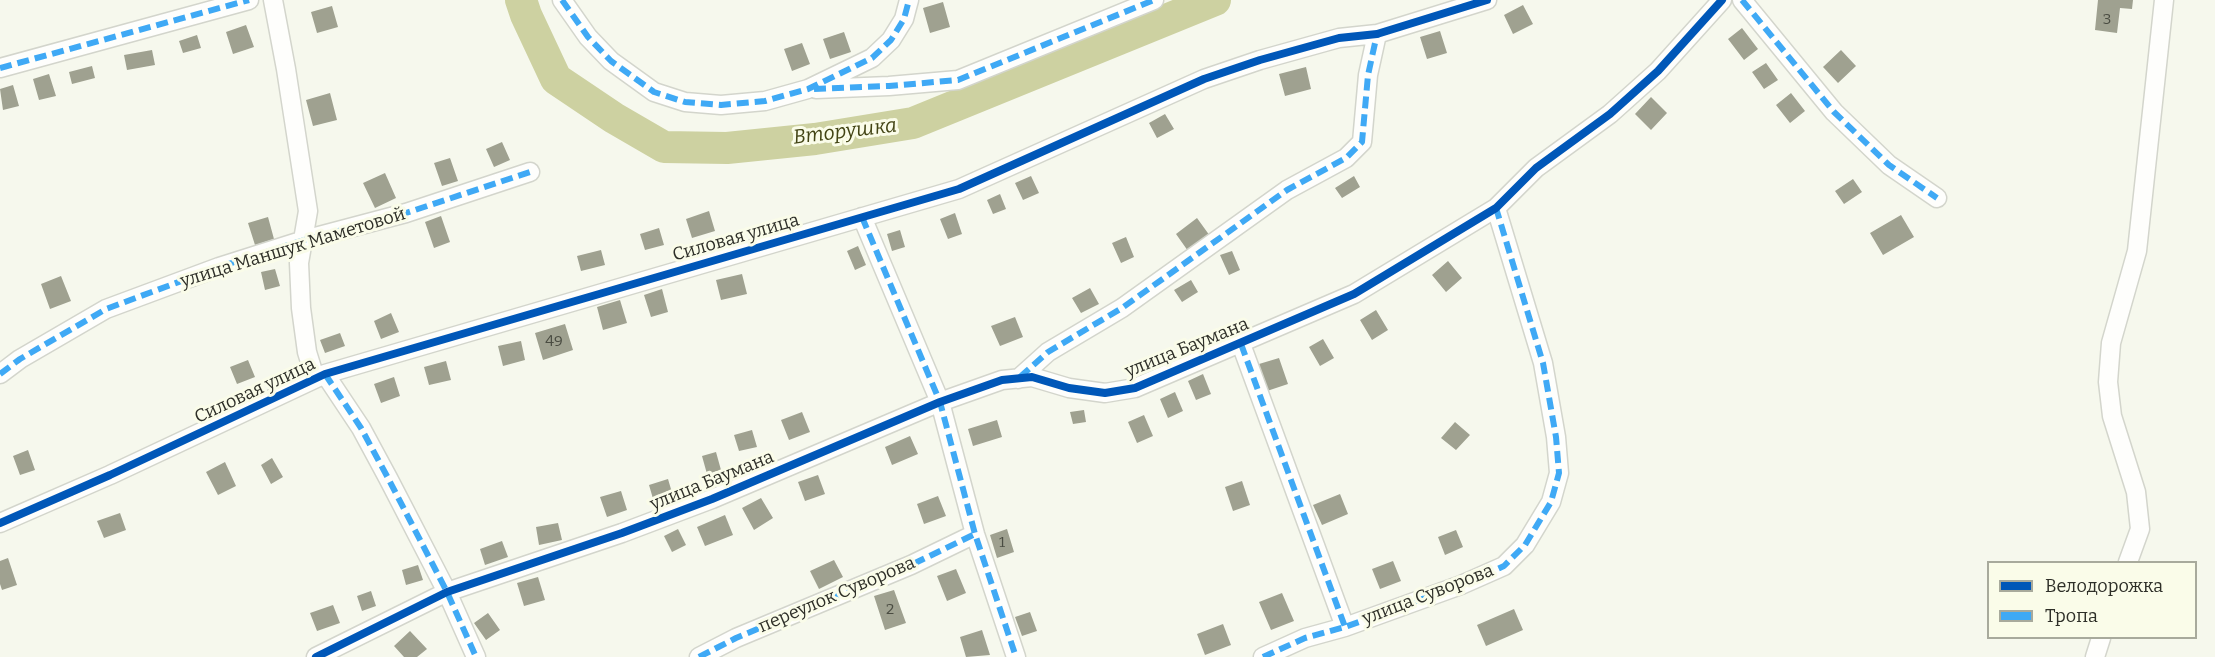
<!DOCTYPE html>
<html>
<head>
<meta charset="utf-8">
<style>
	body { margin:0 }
	#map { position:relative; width:2215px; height:657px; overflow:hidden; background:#f6f8ed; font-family:Bitter,serif }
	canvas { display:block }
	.legend { position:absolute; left:1987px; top:561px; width:210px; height:78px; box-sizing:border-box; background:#fafce9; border:2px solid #a8aa9c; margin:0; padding:8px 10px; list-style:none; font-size:18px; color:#2e2f28 }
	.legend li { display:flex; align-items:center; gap:12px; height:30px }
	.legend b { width:30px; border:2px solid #a8aa9c }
</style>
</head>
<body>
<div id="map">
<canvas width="2215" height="657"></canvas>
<ul class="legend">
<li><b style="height:8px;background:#0057b8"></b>Велодорожка</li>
<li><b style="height:8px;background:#3fa9f5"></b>Тропа</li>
</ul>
</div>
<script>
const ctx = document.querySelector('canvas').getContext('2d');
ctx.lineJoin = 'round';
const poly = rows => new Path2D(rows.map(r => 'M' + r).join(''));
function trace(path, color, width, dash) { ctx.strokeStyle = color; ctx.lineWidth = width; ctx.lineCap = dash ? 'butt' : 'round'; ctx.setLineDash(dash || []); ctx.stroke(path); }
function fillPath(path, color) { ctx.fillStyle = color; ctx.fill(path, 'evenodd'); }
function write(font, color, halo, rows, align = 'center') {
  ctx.font = font + ' Bitter,serif'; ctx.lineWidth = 6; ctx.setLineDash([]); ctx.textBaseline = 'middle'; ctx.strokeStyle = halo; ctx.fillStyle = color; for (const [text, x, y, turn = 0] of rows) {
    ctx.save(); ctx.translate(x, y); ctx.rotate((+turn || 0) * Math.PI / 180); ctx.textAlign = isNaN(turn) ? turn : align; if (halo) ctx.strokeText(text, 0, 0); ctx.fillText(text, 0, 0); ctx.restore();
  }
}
trace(poly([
	[521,0,526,15,556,79,614,118,664,147,727,148,815,139,913,123,1215,0]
]), '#cdd1a1', 32);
fillPath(poly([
	[2098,0,2133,0,2132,9,2120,8,2117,33,2095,30],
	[943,2,950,27,930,33,923,8],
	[1523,5,1533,24,1513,34,1504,15],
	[332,6,338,27,317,33,311,12],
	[246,25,254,47,233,54,226,32],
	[1742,28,1758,49,1744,60,1728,39],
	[1440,31,1447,53,1427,59,1420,37],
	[844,32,851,52,830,59,823,39],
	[197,35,201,48,183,53,179,41],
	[802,43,810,64,792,71,784,49],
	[152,50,155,65,127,70,124,55],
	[1841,50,1856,66,1838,83,1823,67],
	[1766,63,1778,80,1764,89,1752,72],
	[92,66,95,78,72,84,69,72],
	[1306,67,1311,89,1285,96,1279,74],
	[49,74,56,96,39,100,33,79],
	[13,85,19,106,3,110,0,89],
	[330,93,337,120,313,126,306,100],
	[1791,93,1805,111,1790,123,1776,105],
	[1651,97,1667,113,1651,130,1635,114],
	[1165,114,1174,129,1157,138,1149,123],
	[502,142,510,160,494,167,486,149],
	[450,158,458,181,442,186,434,163],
	[385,173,396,198,375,208,363,183],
	[1031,176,1039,193,1023,200,1015,183],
	[1354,176,1360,187,1342,198,1335,188],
	[1853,179,1862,192,1844,204,1835,191],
	[1000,194,1006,209,993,214,987,200],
	[709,211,715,231,692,238,686,219],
	[955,213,962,234,948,239,940,219],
	[1901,215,1914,237,1883,255,1870,233],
	[441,216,450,242,434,248,425,222],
	[268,217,274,239,255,245,248,223],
	[1197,218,1210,236,1188,251,1176,234],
	[659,228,664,245,645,250,640,234],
	[900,230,905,247,892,251,887,234],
	[1126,237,1134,257,1121,263,1112,243],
	[858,246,866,265,855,270,847,251],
	[601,250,605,265,581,271,577,256],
	[1232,251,1240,270,1229,275,1220,255],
	[1448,261,1462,278,1446,292,1432,275],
	[275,269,280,286,265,290,261,272],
	[742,274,747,294,721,300,716,280],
	[61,276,71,301,50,309,41,284],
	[1191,280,1198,292,1182,302,1174,290],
	[1090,288,1099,304,1081,313,1072,298],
	[662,289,668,312,651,317,644,295],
	[620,300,627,323,603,330,597,307],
	[1376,310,1388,330,1372,340,1360,320],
	[391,313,399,332,381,339,374,321],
	[1015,317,1023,337,1000,346,991,326],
	[565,324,573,350,543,360,535,333],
	[340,333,345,346,325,353,320,340],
	[1323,339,1334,358,1320,366,1309,347],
	[521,341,525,360,503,366,498,346],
	[1279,358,1288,384,1267,391,1259,364],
	[248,360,255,377,237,384,230,367],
	[446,361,451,380,429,385,424,367],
	[1203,374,1211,394,1196,400,1188,381],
	[394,377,400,396,381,403,374,384],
	[1175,392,1183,411,1168,418,1160,399],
	[1084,410,1086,422,1073,424,1070,412],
	[802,412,810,432,789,440,781,420],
	[1144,415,1153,436,1137,443,1128,422],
	[997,420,1002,437,973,446,968,429],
	[1455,422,1470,435,1456,450,1441,438],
	[752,430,757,447,739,451,734,435],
	[910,436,918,454,892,465,885,447],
	[28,450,35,470,20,475,13,456],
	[716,452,721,470,707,474,702,456],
	[272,458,283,477,271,484,261,465],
	[225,462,236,486,218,495,206,472],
	[818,475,825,494,805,501,798,482],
	[668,479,673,496,654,502,649,485],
	[1242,481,1250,505,1233,511,1225,487],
	[621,491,627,510,607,517,600,497],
	[1340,494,1348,514,1322,525,1313,505],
	[938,496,946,516,924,524,917,504],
	[761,498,773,518,754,530,742,508],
	[120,513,126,530,104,538,97,521],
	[725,515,733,535,705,546,697,527],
	[558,523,562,540,539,545,536,527],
	[678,529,686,545,672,552,664,536],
	[1007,529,1014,552,997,558,990,535],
	[1456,530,1463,547,1445,555,1438,537],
	[502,541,508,557,485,565,480,549],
	[8,558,17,585,2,590,0,584,0,561],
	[834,560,843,577,819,589,810,571],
	[1393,561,1401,581,1380,589,1372,569],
	[418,565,423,580,406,585,402,570],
	[956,569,966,593,947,601,937,576],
	[538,577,545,600,524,606,517,583],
	[894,590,906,623,885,630,874,596],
	[371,591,376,606,362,611,357,596],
	[1282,593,1294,621,1271,630,1259,602],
	[333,605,340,623,317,631,310,613],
	[1514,609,1523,630,1486,646,1477,625],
	[1030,612,1037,631,1022,636,1015,617],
	[488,613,500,630,486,640,474,623],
	[1223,624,1231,645,1205,655,1197,634],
	[982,630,990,655,966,657,960,637],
	[410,631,427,649,417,657,404,657,394,646]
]), '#9fa190');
const minor = poly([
	[273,0,286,69,308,211,299,263,301,308,307,352,315,378],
	[562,0,588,37,611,61,654,92,685,102,721,105,765,101,808,89,872,58,891,40,904,19,909,0],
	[1742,0,1834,112,1889,165,1937,198],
	[0,68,249,0],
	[816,89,889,86,958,80,1154,0],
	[862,217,940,402,975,534,1016,657],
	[1241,344,1345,627],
	[0,374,20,359,106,309,219,267,304,240,406,213,530,172],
	[325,374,361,428,388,478,447,592,476,657],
	[1018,379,1048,352,1122,308,1287,190,1346,158,1362,142,1368,75,1377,34],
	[0,523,110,475,325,374,959,189,1204,79,1260,60,1339,38,1377,34,1487,0],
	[2128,562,2140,529,2136,492,2112,416,2108,382,2111,343,2137,251,2164,0],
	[316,657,447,592,622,533,712,499,940,402,1002,380,1032,377,1069,388,1105,393,1135,388,1354,294,1496,208,1536,168,1610,114,1658,71,1722,0],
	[699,657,736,638,911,565,975,534],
	[1263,657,1305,638,1345,627,1461,585,1504,566,1525,545,1551,502,1559,473,1556,437,1543,363,1496,208],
	[2095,657,2101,638]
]);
trace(minor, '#d3d5cc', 21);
trace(minor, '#fefefc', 18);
trace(poly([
	[562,0,588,37,611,61,654,92,685,102,721,105,765,101,808,89,872,58,891,40,904,19,909,0],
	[1742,0,1834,112,1889,165,1937,198],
	[0,68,249,0],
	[814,89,889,86,958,80,1154,0],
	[862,217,940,402,975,534,1016,657],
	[1241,344,1345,627],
	[0,374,20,359,106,309,219,267,304,240,406,213,530,172],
	[325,374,361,428,388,478,447,592,476,657],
	[1020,377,1048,352,1122,308,1287,190,1346,158,1362,142,1368,75,1377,34],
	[699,657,736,638,911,565,975,534],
	[1263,657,1305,638,1345,627,1461,585,1504,566,1525,545,1551,502,1559,473,1556,437,1543,363,1496,208]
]), '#3fa9f5', 6, [12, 6]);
trace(poly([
	[0,523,110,475,325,374,959,189,1204,79,1260,60,1339,38,1377,34,1487,0],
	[316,657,447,592,622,533,712,499,940,402,1002,380,1032,377,1069,388,1105,393,1135,388,1354,294,1496,208,1536,168,1610,114,1658,71,1722,0]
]), '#0057b8', 8);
write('15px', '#4a4c42', null, [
	["3",2107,20],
	["49",554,342],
	["1",1002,543],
	["2",890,610]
]);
write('18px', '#2e2f28', '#fafce9', [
	["Силовая улица",736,238,-16],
	["улица Маншук Маметовой",293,248,-17],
	["улица Баумана",1187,348,-22],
	["Силовая улица",255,391,-25],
	["улица Баумана",712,481,-22],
	["переулок Суворова",837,595,-23],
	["улица Суворова",1428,595,-21]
]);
write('italic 20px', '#424414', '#fafce9', [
	["Вторушка",845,132,-7]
]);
</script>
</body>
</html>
